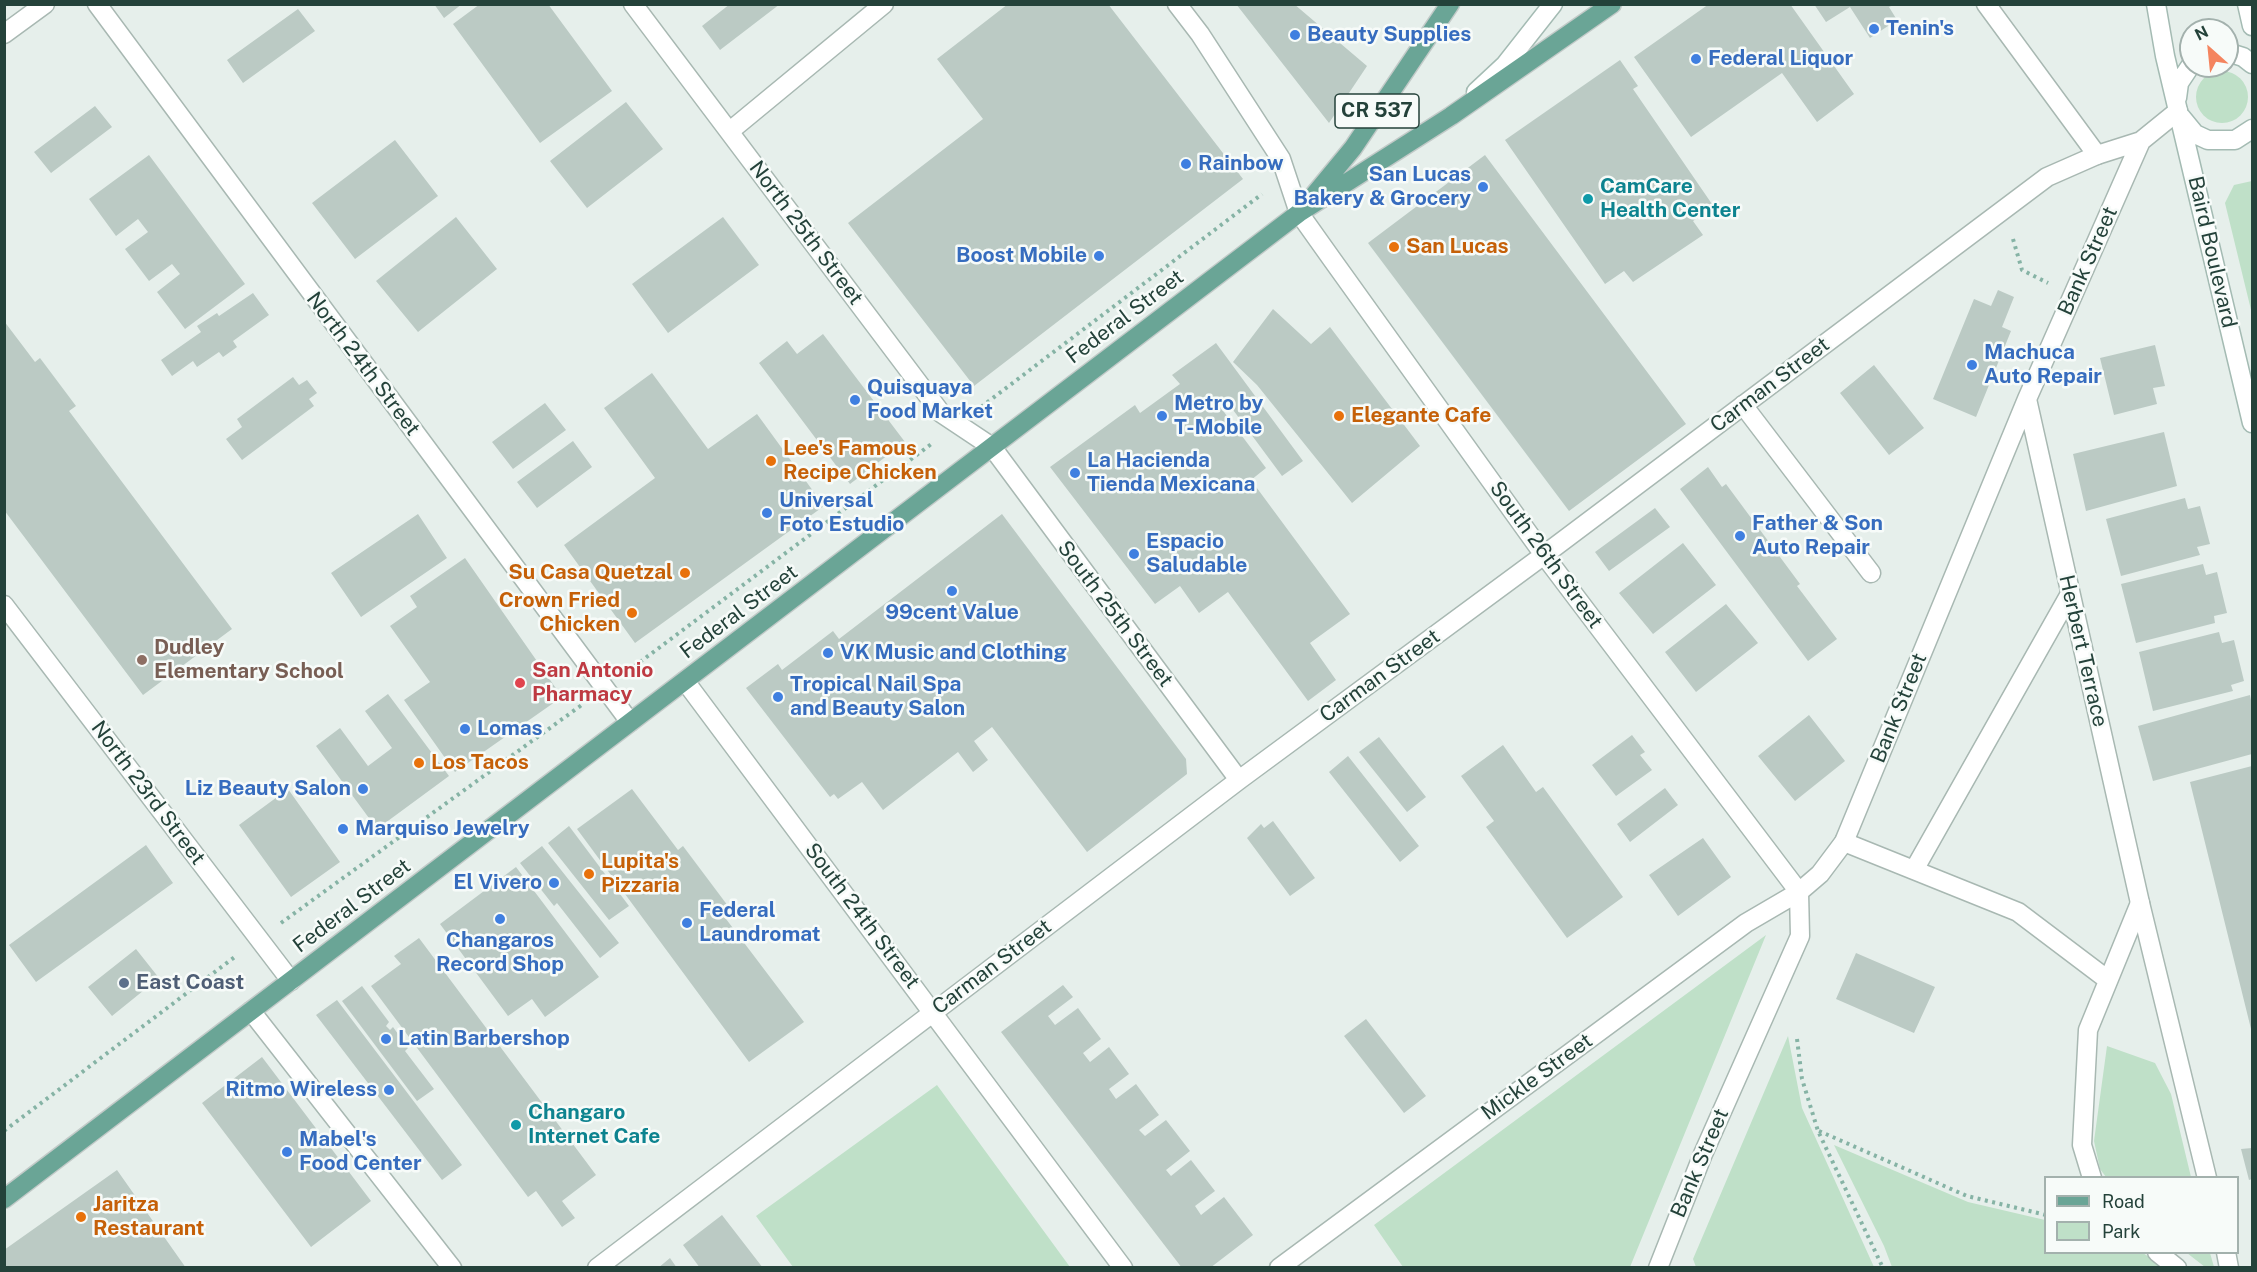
<!DOCTYPE html>
<html>
<head>
<meta charset="utf-8">
<style>
	body { margin:0 }
	#map { position:relative; width:2257px; height:1272px; overflow:hidden; background:#e6efeb; font-family:"Public Sans",sans-serif }
	canvas { display:block }
	.frame { position:absolute; inset:0; border:6px solid #24423a; pointer-events:none }
	.legend { position:absolute; left:2044px; top:1176px; width:195px; height:78px; box-sizing:border-box; background:#f7fbf9; border:2px solid #a3b1ad; margin:0; padding:8px 10px; list-style:none; font-size:18px; color:#24423a }
	.legend li { display:flex; align-items:center; gap:12px; height:30px }
	.legend b { width:30px; border:2px solid #a3b1ad }
	.north { position:absolute; left:2179px; top:18px; width:60px; height:60px; box-sizing:border-box; background:#f7fbf9; border:2px solid #a3b1ad; border-radius:50%; rotate:333deg; font-size:16px; font-weight:700; line-height:24px; text-align:center; color:#24423a }
	.north::after { content:''; display:block; margin:auto; width:21px; height:27px; background:#f4845f; clip-path:polygon(50% 0,100% 100%,50% 72%,0 100%) }
</style>
</head>
<body>
<div id="map">
<canvas width="2257" height="1272"></canvas>
<div class="frame"></div>
<ul class="legend">
<li><b style="height:8px;background:#6aa596"></b>Road</li>
<li><b style="height:16px;background:#bfe0c8"></b>Park</li>
</ul>
<div class="north">N</div>
</div>
<script>
const ctx = document.querySelector('canvas').getContext('2d');
ctx.lineJoin = 'round';
function fillPath(path, color) { ctx.fillStyle = color; ctx.fill(path, 'evenodd'); }
const poly = rows => new Path2D(rows.map(r => 'M' + r).join(''));
function trace(path, color, width, dash) { ctx.strokeStyle = color; ctx.lineWidth = width; ctx.lineCap = dash ? 'butt' : 'round'; ctx.setLineDash(dash || []); ctx.stroke(path); }
function write(font, color, halo, rows, align = 'center') {
  ctx.font = font + ' "Public Sans",sans-serif'; ctx.lineWidth = 5; ctx.setLineDash([]); ctx.textBaseline = 'middle'; ctx.strokeStyle = halo; ctx.fillStyle = color; for (const [text, x, y, turn = 0] of rows) {
    ctx.save(); ctx.translate(x, y); ctx.rotate((+turn || 0) * Math.PI / 180); ctx.textAlign = isNaN(turn) ? turn : align; if (halo) ctx.strokeText(text, 0, 0); ctx.fillText(text, 0, 0); ctx.restore();
  }
}
fillPath(poly([
	'2196 97a26 26 0 1 1 52 0a26 26 0 1 1-52 0Z',
	[2252,181,2252,314,2225,203,2234,185],
	[1766,935,1630,1267,1403,1267,1374,1225],
	[1788,1036,1802,1108,1874,1267,1696,1267,1693,1259],
	[2107,1046,2155,1063,2171,1094,2191,1177,2106,1177,2100,1169,2094,1141],
	[937,1085,1070,1267,793,1267,756,1216],
	[1834,1145,1968,1202,2045,1220,2046,1252,2143,1253,2164,1267,1892,1267,1884,1246],
	[2187,1253,2210,1253,2214,1267,2205,1267]
]), '#bfe0c8');
fillPath(poly([
	[434,4,462,4,444,18],
	[480,4,548,4,612,91,540,143,453,24],
	[730,4,780,4,720,50,702,26],
	[1008,4,1108,4,1243,179,974,386,848,223,983,119,937,59],
	[1236,4,1294,4,1367,66,1329,123],
	[1709,4,1790,4,1854,94,1817,122,1782,73,1691,137,1634,57],
	[1814,4,1893,5,1889,7,1897,20,1870,38,1850,7,1826,22],
	[298,9,315,31,243,83,227,60],
	[1620,60,1638,86,1633,89,1714,207,1693,221,1703,235,1633,282,1624,271,1605,284,1505,140],
	[626,102,663,149,587,208,550,161],
	[95,106,112,127,51,173,34,152],
	[395,140,438,196,355,259,312,203],
	[149,155,245,284,185,329,157,292,180,274,172,264,149,281,125,249,148,232,138,219,116,236,89,199],
	[1485,155,1686,424,1569,511,1368,243],
	[456,217,497,269,418,332,376,281],
	[723,217,759,265,668,333,632,284],
	[1998,290,2014,297,2002,327,2011,331,1976,417,1933,399,1974,299,1991,306],
	[253,293,269,315,233,341,237,347,223,357,219,352,197,367,193,361,172,376,161,360,201,332,197,326,217,313,219,316],
	[1273,309,1311,344,1330,327,1420,446,1352,503,1257,385,1233,362],
	[4,321,35,362,40,358,76,406,69,411,232,629,143,695,4,510],
	[823,334,905,442,850,484,759,363,787,341,797,354],
	[1216,343,1303,461,1282,476,1225,399,1218,404,1266,468,1251,480,1350,614,1310,643,1336,680,1308,701,1228,592,1199,613,1180,586,1155,604,1050,467,1135,405,1140,413,1180,384,1172,375],
	[2155,345,2165,386,2153,388,2157,404,2114,415,2100,358],
	[1874,365,1924,428,1889,455,1840,393],
	[652,373,708,449,757,414,824,506,635,643,564,545,655,478,604,408],
	[293,377,299,385,307,380,317,393,309,399,314,406,242,460,226,439,242,427,237,419],
	[545,403,566,430,513,469,492,442],
	[2164,432,2177,486,2086,511,2073,454],
	[573,441,592,467,537,508,517,482],
	[1708,467,1722,487,1726,484,1800,584,1797,586,1837,639,1808,661,1680,489],
	[2185,498,2188,509,2200,506,2210,544,2197,547,2200,555,2121,576,2106,519],
	[1655,508,1670,527,1609,571,1595,552],
	[418,514,447,558,361,617,331,573],
	[1002,514,1186,759,1187,774,1087,852,992,727,974,741,988,760,973,772,958,752,883,810,862,782,838,799,834,794,830,797,746,688,778,664,782,670,833,631,839,639],
	[1683,543,1716,585,1653,634,1619,593],
	[465,558,562,697,455,772,404,700,430,682,390,626,417,607,410,596],
	[2203,564,2206,575,2217,572,2227,613,2214,616,2215,623,2136,643,2121,584],
	[1726,604,1758,643,1696,692,1665,652],
	[2219,632,2222,643,2234,640,2244,681,2231,685,2233,691,2153,711,2139,652],
	[388,694,449,776,377,829,316,746,340,728,368,766,392,748,365,711],
	[2250,695,2252,706,2252,754,2153,781,2138,726],
	[1809,715,1845,761,1795,801,1758,756],
	[1632,735,1645,752,1640,755,1652,770,1616,796,1592,765],
	[1379,737,1426,797,1407,812,1359,752],
	[1503,745,1536,792,1543,787,1623,897,1567,938,1486,827,1494,821,1461,776],
	[1348,756,1419,846,1400,862,1329,772],
	[2252,766,2252,1033,2190,782],
	[1665,788,1678,805,1630,842,1617,824],
	[288,789,340,862,291,897,239,825],
	[632,789,678,850,683,846,728,906,720,911,804,1022,749,1062,577,829],
	[1273,821,1315,878,1290,896,1247,838,1261,824,1264,828],
	[569,826,629,906,609,920,548,843],
	[1703,838,1731,877,1678,916,1649,875],
	[146,845,173,883,36,982,9,945],
	[542,846,619,943,600,958,557,903,554,906,520,863],
	[516,867,599,977,545,1017,532,999,508,1016,440,924],
	[419,938,596,1175,562,1201,575,1218,562,1227,536,1191,528,1197,371,986,401,964,394,956],
	[136,949,159,978,112,1016,88,987],
	[1856,953,1935,987,1914,1033,1836,999],
	[1063,985,1073,997,1048,1016,1055,1025,1078,1008,1101,1039,1083,1053,1090,1062,1109,1047,1129,1074,1109,1089,1116,1099,1136,1084,1159,1115,1139,1130,1145,1136,1166,1120,1190,1151,1166,1170,1171,1176,1191,1160,1215,1191,1195,1206,1201,1215,1224,1197,1253,1235,1210,1268,1182,1268,1001,1032],
	[362,986,389,1022,386,1026,390,1030,393,1027,408,1048,405,1051,434,1089,417,1101,342,1001],
	[337,1000,462,1165,442,1180,316,1015],
	[1366,1019,1426,1096,1404,1113,1344,1036],
	[262,1057,371,1201,311,1247,202,1103],
	[2252,1148,2252,1179,2249,1180,2241,1149],
	[117,1170,186,1268,4,1268,4,1250],
	[722,1215,763,1268,700,1268,683,1245],
	[670,1258,677,1268,658,1268]
]), '#bbcac4');
const lane = poly([
	[1986,4,2097,155],
	[730,131,884,4],
	[1743,405,1871,573],
	[1844,842,2018,912,2108,980],
	[1914,870,2070,594],
	[251,1011,452,1268],
	[2092,1178,2082,1145,2088,1030,2140,903],
	[2157,1252,2177,1268]
]);
const street = poly([
	[97,4,630,722],
	[633,4,941,413,992,447,1239,780],
	[1177,4,1200,34,1281,159,1299,213,1331,258,1544,555,1799,892,1746,923,1279,1268],
	[4,34,45,4],
	[2027,399,2140,903,2207,1178],
	[4,605,291,981],
	[685,681,1123,1268],
	[2226,1252,2229,1268],
	[597,1268,1239,780,1544,555,2047,177,2097,155,2141,141,2178,111],
	[1658,1268,1703,1154,1800,936,1799,892,1820,874,1844,842,2027,399,2141,141]
]);
const secondary = poly([
	[2156,4,2165,56,2252,423],
	[2247,4,2252,26],
	[2227,52,2243,57,2252,64],
	[1476,92,1505,65,1553,4],
	[2177,98,2179,83,2191,65],
	[2181,117,2195,134,2208,140,2235,140,2252,129]
]);
const primary = poly([
	[1310,200,1353,148,1450,4],
	[4,1199,1299,213,1451,116,1612,4]
]);
trace(lane, '#a8b8b2', 21);
trace(street, '#a8b8b2', 21);
trace(secondary, '#a4bbb3', 21);
trace(primary, '#c2cac8', 21);
trace(poly([
	[2013,239,2022,270,2048,283],
	[981,407,1262,194],
	[628,671,934,442],
	[281,923,583,704],
	[1797,1039,1802,1079,1818,1131,1883,1268],
	[4,1131,236,956],
	[1819,1131,1967,1196,2046,1215]
]), '#86b3a5', 4, [3, 4.5]);
trace(lane, '#fff', 18);
trace(street, '#fff', 18);
trace(secondary, '#fff', 18);
trace(primary, '#6aa596', 18);
for (const [x, y, r, color] of [
	[1874,29,6,"#3f7fe0"],
	[1295,35,6,"#3f7fe0"],
	[1696,59,6,"#3f7fe0"],
	[1186,164,6,"#3f7fe0"],
	[1483,187,6,"#3f7fe0"],
	[1588,199,6,"#0f9aa8"],
	[1394,247,6,"#e8710a"],
	[1099,256,6,"#3f7fe0"],
	[1972,365,6,"#3f7fe0"],
	[855,400,6,"#3f7fe0"],
	[1162,416,6,"#3f7fe0"],
	[1339,416,6,"#e8710a"],
	[771,461,6,"#e8710a"],
	[1075,473,6,"#3f7fe0"],
	[767,513,6,"#3f7fe0"],
	[1740,536,6,"#3f7fe0"],
	[1134,554,6,"#3f7fe0"],
	[685,573,6,"#e8710a"],
	[952,591,6,"#3f7fe0"],
	[632,613,6,"#e8710a"],
	[828,653,6,"#3f7fe0"],
	[142,660,6,"#8d6e63"],
	[520,683,6,"#e0444e"],
	[778,697,6,"#3f7fe0"],
	[465,729,6,"#3f7fe0"],
	[419,763,6,"#e8710a"],
	[363,789,6,"#3f7fe0"],
	[343,829,6,"#3f7fe0"],
	[589,874,6,"#e8710a"],
	[554,883,6,"#3f7fe0"],
	[500,919,6,"#3f7fe0"],
	[687,923,6,"#3f7fe0"],
	[124,983,6,"#5c6f8a"],
	[386,1039,6,"#3f7fe0"],
	[389,1090,6,"#3f7fe0"],
	[516,1125,6,"#0f9aa8"],
	[287,1152,6,"#3f7fe0"],
	[81,1217,6,"#e8710a"]
]) { const dot = new Path2D(); dot.arc(x, y, r, 0, 2 * Math.PI); ctx.fillStyle = color; ctx.fill(dot); trace(dot, '#f7fbf9', 2); }
for (const [x, y, w] of [
	[1377,111,84]
]) { const box = new Path2D(); box.roundRect(x - w / 2, y - 17, w, 34, 4.5); ctx.fillStyle = '#f7fbf9'; ctx.fill(box); trace(box, '#24423a', 1.5); }
write('bold 20px', '#24423a', null, [
	["CR 537",1377,111]
]);
write('bold 21px', '#366cbe', '#f7fbf9', [
	["Tenin's",1886,29],
	["Beauty Supplies",1307,35],
	["Federal Liquor",1708,59],
	["Rainbow",1198,164],
	["San Lucas",1471,175,"right"],
	["Bakery & Grocery",1471,199,"right"],
	["Boost Mobile",1087,256,"right"],
	["Machuca",1984,353],
	["Auto Repair",1984,377],
	["Quisquaya",867,388],
	["Food Market",867,412],
	["Metro by",1174,404],
	["T-Mobile",1174,428],
	["La Hacienda",1087,461],
	["Tienda Mexicana",1087,485],
	["Universal",779,501],
	["Foto Estudio",779,525],
	["Father & Son",1752,524],
	["Auto Repair",1752,548],
	["Espacio",1146,542],
	["Saludable",1146,566],
	["99cent Value",952,613,"center"],
	["VK Music and Clothing",840,653],
	["Tropical Nail Spa",790,685],
	["and Beauty Salon",790,709],
	["Lomas",477,729],
	["Liz Beauty Salon",351,789,"right"],
	["Marquiso Jewelry",355,829],
	["El Vivero",542,883,"right"],
	["Federal",699,911],
	["Laundromat",699,935],
	["Changaros",500,941,"center"],
	["Record Shop",500,965,"center"],
	["Latin Barbershop",398,1039],
	["Ritmo Wireless",377,1090,"right"],
	["Mabel's",299,1140],
	["Food Center",299,1164]
], 'left');
write('bold 21px', '#0d838f', '#f7fbf9', [
	["CamCare",1600,187],
	["Health Center",1600,211],
	["Changaro",528,1113],
	["Internet Cafe",528,1137]
], 'left');
write('21px', '#24423a', '#f7fbf9', [
	["North 25th Street",806,233,53],
	["Baird Boulevard",2212,252,77],
	["Bank Street",2088,261,-66],
	["Federal Street",1125,317,-37],
	["North 24th Street",363,364,53],
	["Carman Street",1770,385,-37],
	["South 26th Street",1546,555,54],
	["Federal Street",739,612,-37],
	["South 25th Street",1115,614,53],
	["Herbert Terrace",2083,651,77],
	["Carman Street",1380,676,-36],
	["Bank Street",1899,708,-68],
	["North 23rd Street",148,793,53],
	["Federal Street",352,906,-37],
	["South 24th Street",862,916,53],
	["Carman Street",992,967,-37],
	["Mickle Street",1537,1077,-36],
	["Bank Street",1700,1163,-67]
]);
write('bold 21px', '#c56008', '#f7fbf9', [
	["San Lucas",1406,247],
	["Elegante Cafe",1351,416],
	["Lee's Famous",783,449],
	["Recipe Chicken",783,473],
	["Su Casa Quetzal",673,573,"right"],
	["Crown Fried",620,601,"right"],
	["Chicken",620,625,"right"],
	["Los Tacos",431,763],
	["Lupita's",601,862],
	["Pizzaria",601,886],
	["Jaritza",93,1205],
	["Restaurant",93,1229]
], 'left');
write('bold 21px', '#785e54', '#f7fbf9', [
	["Dudley",154,648],
	["Elementary School",154,672]
], 'left');
write('bold 21px', '#be3a42', '#f7fbf9', [
	["San Antonio",532,671],
	["Pharmacy",532,695]
], 'left');
write('bold 21px', '#4e5e75', '#f7fbf9', [
	["East Coast",136,983]
], 'left');
</script>
</body>
</html>
